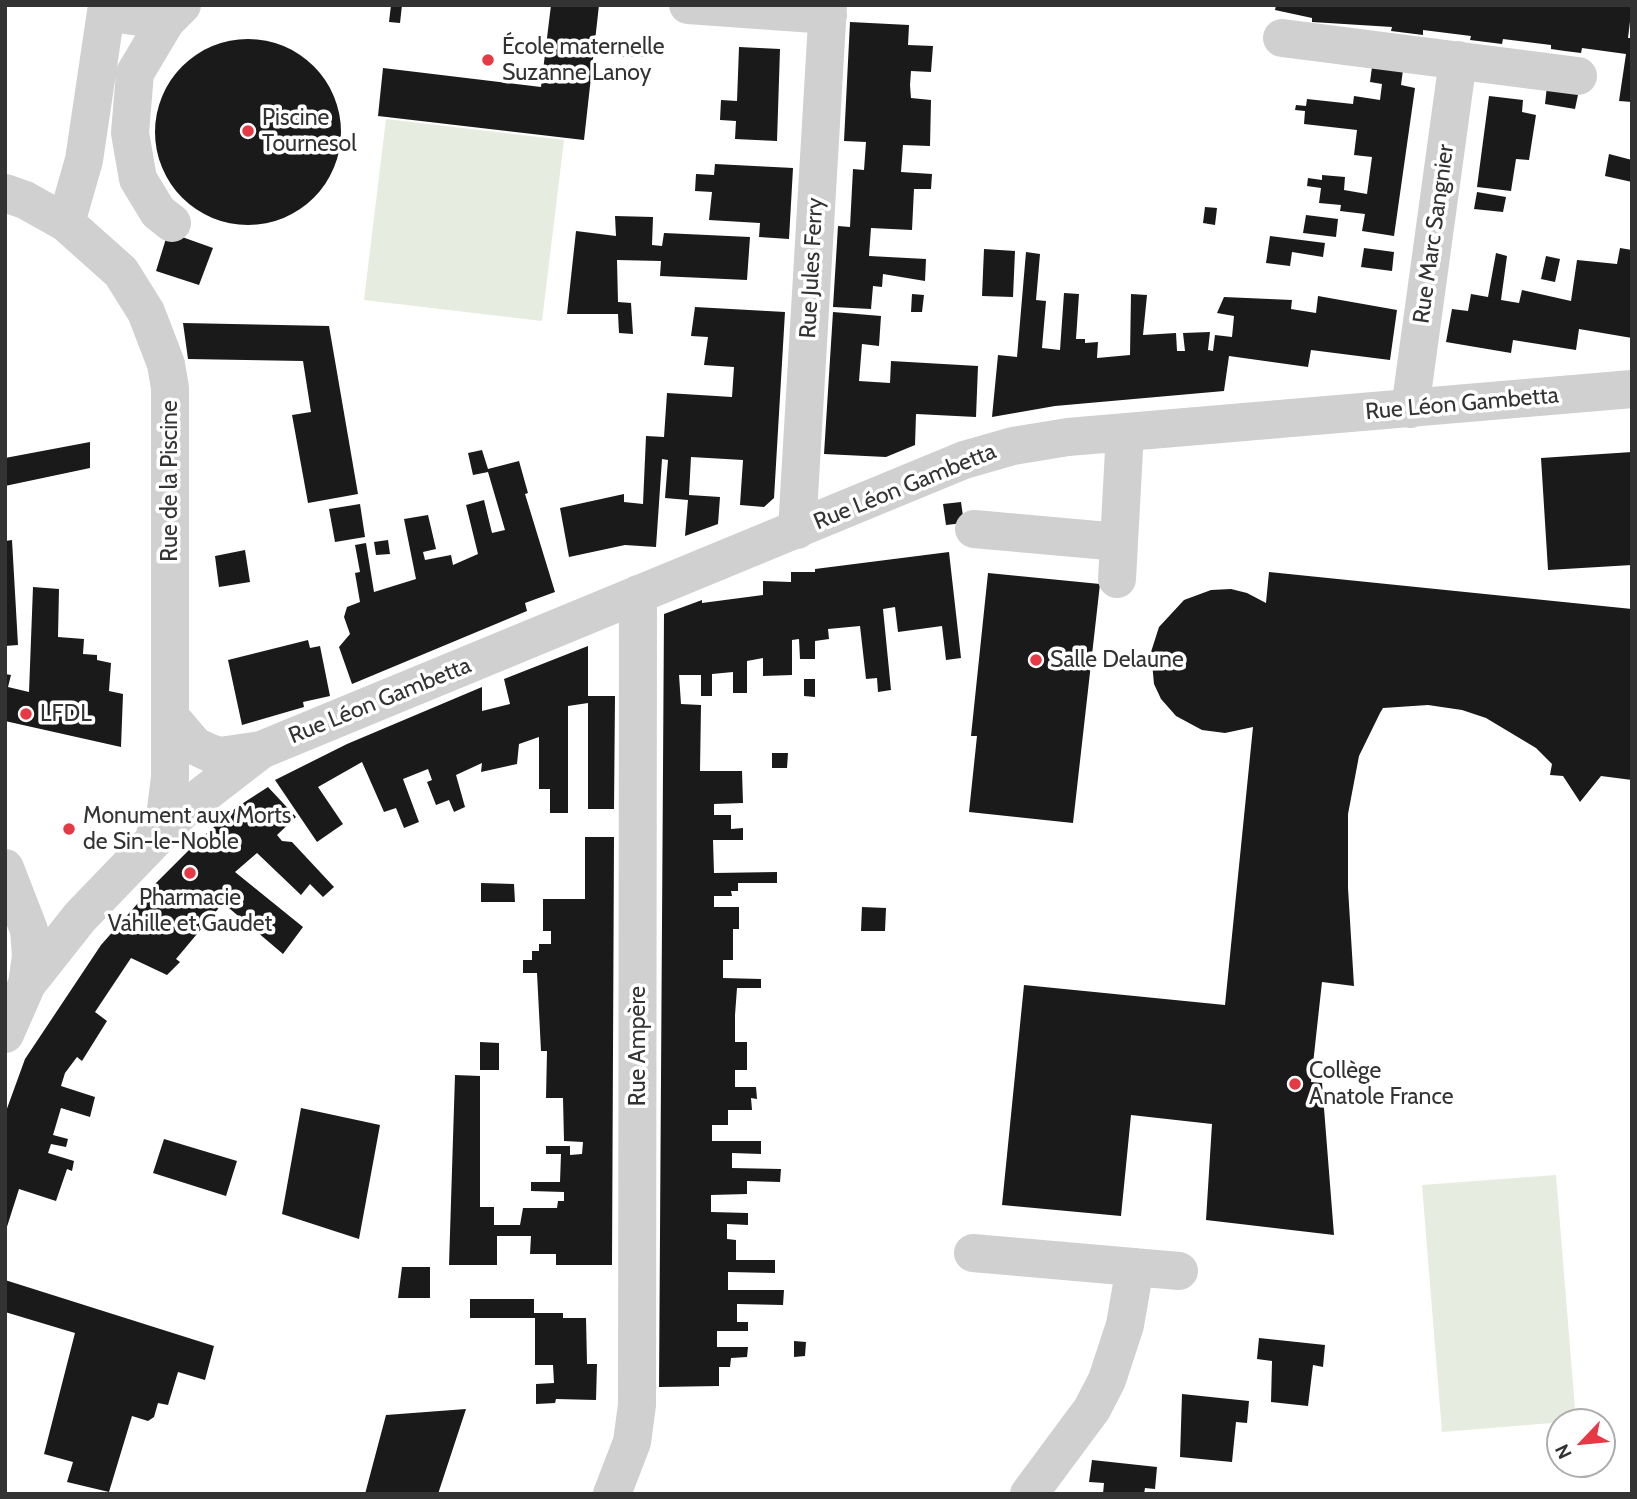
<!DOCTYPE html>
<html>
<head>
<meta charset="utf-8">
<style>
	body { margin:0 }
	#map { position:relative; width:1637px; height:1499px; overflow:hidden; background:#fff; font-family:Cabin,sans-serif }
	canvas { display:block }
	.frame { position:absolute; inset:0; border:7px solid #333; pointer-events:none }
	.north { position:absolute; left:1546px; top:1408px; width:70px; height:70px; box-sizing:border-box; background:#fff; border:2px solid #adadad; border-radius:50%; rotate:244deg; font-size:19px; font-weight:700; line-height:28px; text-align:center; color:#333 }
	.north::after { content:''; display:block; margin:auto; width:24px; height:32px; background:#e63946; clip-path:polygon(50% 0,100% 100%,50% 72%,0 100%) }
</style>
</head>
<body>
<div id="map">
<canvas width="1637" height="1499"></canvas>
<div class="frame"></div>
<div class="north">N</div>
</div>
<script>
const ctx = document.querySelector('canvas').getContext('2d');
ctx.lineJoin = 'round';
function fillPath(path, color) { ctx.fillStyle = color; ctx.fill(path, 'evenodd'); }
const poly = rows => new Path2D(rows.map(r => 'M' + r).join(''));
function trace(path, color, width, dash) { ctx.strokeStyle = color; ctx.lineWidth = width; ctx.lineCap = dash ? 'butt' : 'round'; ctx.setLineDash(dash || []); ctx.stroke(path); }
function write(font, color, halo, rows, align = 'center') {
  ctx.font = font + ' Cabin,sans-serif'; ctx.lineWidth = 7; ctx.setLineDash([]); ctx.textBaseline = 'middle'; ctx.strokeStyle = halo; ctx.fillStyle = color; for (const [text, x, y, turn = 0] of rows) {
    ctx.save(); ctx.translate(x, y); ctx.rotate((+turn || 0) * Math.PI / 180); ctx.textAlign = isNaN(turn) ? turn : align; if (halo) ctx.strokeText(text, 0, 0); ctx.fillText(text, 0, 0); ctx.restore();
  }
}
fillPath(poly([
	[386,119,564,140,542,321,364,300],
	[1556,1175,1576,1421,1442,1432,1422,1185]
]), '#e6ecdf');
fillPath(poly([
	[391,5,402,5,400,23,389,22],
	[551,5,599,5,584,140,378,116,383,68,541,87],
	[1276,5,1632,5,1628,38,1632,38,1632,102,1619,101,1626,54,1582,48,1581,53,1565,51,1551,49,1551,45,1503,39,1502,44,1470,40,1471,36,1423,30,1423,35,1391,31,1392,27,1312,22,1312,18,1275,10],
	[850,22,909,25,908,45,933,46,931,72,911,71,910,85,911,98,931,100,930,146,903,145,901,172,932,174,931,189,914,189,912,230,871,228,869,256,926,259,925,281,883,274,882,287,873,286,871,309,833,307,838,226,850,227,853,169,864,170,866,142,844,141],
	'155 132a93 93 0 1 1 186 0a93 93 0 1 1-186 0Z',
	[610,40,653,42,653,56,610,57],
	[739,47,780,49,777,141,735,139,736,121,720,120,721,100,737,101],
	[1372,67,1403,70,1401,85,1415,88,1394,236,1362,231,1365,214,1340,211,1341,205,1319,203,1321,188,1307,186,1308,178,1322,180,1322,175,1345,177,1344,190,1367,194,1372,157,1354,155,1357,130,1304,124,1305,111,1295,110,1296,105,1306,106,1307,99,1353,104,1354,96,1380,100,1382,84,1370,82],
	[1547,86,1579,90,1575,109,1545,104],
	[1489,96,1523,100,1522,112,1536,115,1529,160,1516,159,1511,191,1477,187],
	[1609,154,1632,160,1632,182,1605,176],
	[715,164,793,168,789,239,759,237,760,223,709,220,712,192,695,191,696,174,714,175],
	[1477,192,1506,197,1503,212,1474,209],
	[1205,207,1217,208,1215,225,1203,223],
	[1306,215,1338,219,1336,237,1303,233],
	[615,216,653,217,652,245,662,246,664,233,750,237,747,280,660,276,661,261,617,260,618,302,631,303,633,334,619,333,618,314,567,314,576,231,616,236],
	[168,232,213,248,199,285,156,271],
	[1270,236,1325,243,1323,257,1292,252,1290,266,1266,263],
	[1364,248,1394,252,1392,271,1361,267],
	[1620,248,1632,250,1632,338,1579,329,1576,350,1513,340,1511,353,1446,342,1452,309,1468,311,1471,294,1488,297,1496,253,1507,256,1501,300,1519,303,1522,290,1571,301,1577,260,1617,264],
	[984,249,1015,251,1013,297,982,296],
	[1026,252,1040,254,1036,300,1046,301,1042,348,1060,350,1064,293,1079,294,1076,339,1085,339,1085,343,1098,342,1097,358,1130,355,1131,294,1147,295,1143,335,1176,333,1177,351,1185,351,1183,333,1210,332,1208,350,1213,351,1215,335,1232,337,1234,316,1217,313,1224,297,1292,300,1291,309,1316,313,1318,296,1397,310,1390,360,1311,350,1308,367,1229,356,1224,391,1055,406,992,417,998,355,1017,357],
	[1546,256,1560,259,1555,282,1541,279],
	[912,294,924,295,922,312,911,312],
	[695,307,785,312,774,498,764,507,740,505,743,460,691,457,689,495,720,497,718,524,685,536,688,500,665,498,668,460,662,459,656,547,625,545,569,557,560,508,624,494,624,502,643,504,646,436,664,437,667,393,732,397,734,367,704,365,708,337,691,336],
	[833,312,881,316,879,346,862,344,859,381,890,383,891,361,978,366,976,417,916,414,915,445,886,457,824,454],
	[183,323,329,326,358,494,308,503,292,415,311,412,303,361,188,359],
	[90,442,90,468,5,486,5,458],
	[482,450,488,469,519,461,528,493,525,494,555,592,525,603,527,611,352,684,339,647,350,634,344,617,347,607,360,602,355,573,360,572,355,545,366,543,374,592,416,579,404,519,428,515,436,549,423,552,425,560,451,555,453,565,478,554,466,505,484,500,492,533,505,530,488,472,473,475,468,453],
	[1632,452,1632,565,1548,570,1541,458],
	[961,502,964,523,946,525,943,504],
	[360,504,365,537,335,542,329,509],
	[12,540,18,645,5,646,5,541],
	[388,540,390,554,376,555,374,542],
	[245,550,250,582,219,587,215,556],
	[949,552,961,658,946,660,942,626,898,632,895,607,883,609,891,690,878,692,877,678,866,679,860,626,828,629,829,639,815,641,815,659,800,659,799,639,792,640,792,675,763,676,763,658,747,661,747,693,733,693,733,672,712,674,712,696,701,696,701,675,679,675,681,704,701,705,700,771,742,771,743,803,714,804,714,815,731,815,731,829,743,828,743,840,713,840,714,873,777,872,777,883,738,883,738,891,731,891,732,896,714,896,714,907,739,907,739,929,733,929,733,960,723,960,723,978,761,979,761,988,737,988,735,1015,735,1042,747,1042,747,1070,735,1070,735,1087,756,1087,757,1099,751,1098,752,1110,728,1110,728,1125,712,1125,712,1141,761,1141,761,1154,732,1153,732,1168,781,1169,780,1182,747,1181,747,1194,711,1195,711,1212,748,1213,748,1225,727,1224,727,1239,736,1240,736,1260,775,1260,775,1273,728,1272,728,1290,784,1290,783,1305,737,1304,737,1322,748,1322,748,1331,717,1331,717,1347,748,1347,747,1357,731,1358,730,1367,719,1367,719,1386,659,1387,664,614,702,600,702,603,763,595,763,581,791,582,791,572,815,572,815,569],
	[1269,572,1632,609,1632,780,1601,776,1580,802,1563,776,1550,775,1552,764,1536,748,1486,718,1462,710,1428,705,1383,708,1380,713,1359,756,1348,814,1348,888,1354,986,1322,982,1311,1082,1322,1083,1334,1235,1206,1220,1212,1124,1131,1115,1121,1216,1002,1205,1024,985,1225,1005,1253,727,1225,733,1202,730,1176,716,1161,699,1154,684,1151,652,1159,627,1184,600,1211,590,1231,589,1247,593,1266,603],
	[988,573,1100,584,1073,823,969,812,977,736,971,736],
	[33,587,59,589,58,637,84,639,83,654,97,655,97,660,111,663,109,691,123,694,121,747,5,721,5,674,11,675,8,687,29,692],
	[308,640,310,648,320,646,330,696,303,702,304,707,242,725,228,660],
	[588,646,588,696,615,696,614,809,588,809,588,703,568,706,568,813,550,813,550,789,539,789,539,737,519,744,517,764,481,772,482,763,456,775,465,807,454,812,449,800,436,805,427,782,432,780,428,769,403,779,419,822,404,828,396,808,384,812,362,762,318,787,343,824,317,842,275,780,347,744,482,687,482,711,510,704,504,679],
	[804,679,815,679,815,697,804,696],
	[772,753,788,753,787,768,772,768],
	[268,787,296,817,277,835,282,841,292,842,334,887,323,897,310,884,301,895,257,853,235,872,303,927,283,954,223,903,176,959,180,962,167,975,131,958,95,1012,107,1021,82,1061,77,1057,65,1073,61,1086,95,1097,90,1117,61,1108,53,1135,68,1139,66,1147,51,1144,48,1153,74,1161,72,1171,67,1169,56,1201,19,1189,5,1233,5,1114,25,1059,101,945,153,886,201,838,237,807],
	[585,837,614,837,612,1265,556,1265,556,1254,530,1254,531,1236,497,1236,497,1265,449,1265,455,1075,480,1076,480,1207,494,1207,494,1225,520,1225,523,1208,557,1208,558,1201,564,1201,564,1192,531,1191,531,1182,560,1182,561,1154,546,1154,546,1146,570,1146,570,1155,582,1154,583,1142,564,1141,563,1098,546,1098,547,1051,541,1051,537,973,523,973,523,960,532,960,532,951,539,951,539,944,551,944,551,931,543,931,543,899,585,899],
	[481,883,514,884,515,902,481,902],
	[862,907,886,908,885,931,861,931],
	[480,1042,499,1043,499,1070,480,1070],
	[301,1108,380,1125,359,1239,282,1214],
	[164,1139,237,1161,226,1196,153,1173],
	[402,1267,430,1267,430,1298,398,1298],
	[5,1280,214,1346,205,1380,178,1372,168,1405,158,1403,154,1417,148,1421,132,1416,109,1492,67,1482,73,1462,44,1454,75,1333,5,1312],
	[470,1299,534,1299,534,1313,563,1313,563,1318,586,1318,587,1364,597,1364,596,1400,556,1399,555,1403,536,1404,536,1384,554,1383,553,1365,535,1365,535,1318,470,1318],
	[1259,1338,1325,1345,1323,1367,1313,1365,1308,1406,1271,1402,1272,1361,1257,1359],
	[794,1341,806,1342,805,1356,794,1357],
	[1182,1394,1249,1401,1247,1423,1236,1422,1232,1462,1180,1457],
	[466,1409,438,1494,365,1494,386,1415],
	[1092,1460,1157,1467,1155,1489,1145,1488,1144,1494,1103,1494,1104,1483,1089,1482]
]), '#1a1a1a');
trace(poly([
	[688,5,828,15],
	[166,21,135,73,130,133,138,179,158,212,172,223],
	[1282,38,1578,76],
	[5,193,25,200,66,223,121,272,146,312,166,364,170,388,170,777,165,818,155,835],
	[66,223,84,160,106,12,166,21,182,5],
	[1410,409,1458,60],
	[974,529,1119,542],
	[797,530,828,5],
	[1117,579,1125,432],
	[172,719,195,746,210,753,220,756,261,750],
	[5,868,29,930,31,956,27,984],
	[5,1034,27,984,80,917,182,811,261,750,964,460,1013,446,1068,437,1632,389],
	[973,1253,1179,1271],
	[612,1494,632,1442,637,1405,638,594],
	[1029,1494,1092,1409,1107,1380,1125,1325,1135,1267]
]), '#d0d0d0', 38);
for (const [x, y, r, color] of [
	[488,60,7,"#e63946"],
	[248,131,7,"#e63946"],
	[1036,660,7,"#e63946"],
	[26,714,7,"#e63946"],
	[69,829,7,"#e63946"],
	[190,873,7,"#e63946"],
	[1295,1084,7,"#e63946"]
]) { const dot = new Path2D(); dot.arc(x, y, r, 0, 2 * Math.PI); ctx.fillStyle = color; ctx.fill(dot); trace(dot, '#fff', 2.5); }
write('23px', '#333', '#fff', [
	["École maternelle",502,47],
	["Suzanne Lanoy",502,73],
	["Piscine",262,118],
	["Tournesol",262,144],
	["Salle Delaune",1050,660],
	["LFDL",40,714],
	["Monument aux Morts",83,816],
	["de Sin-le-Noble",83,842],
	["Pharmacie",190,898,"center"],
	["Vahille et Gaudet",190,924,"center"],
	["Collège",1309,1071],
	["Anatole France",1309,1097]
], 'left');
write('23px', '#333', '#fff', [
	["Rue Marc Sangnier",1434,234,-82],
	["Rue Jules Ferry",812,268,-87],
	["Rue Léon Gambetta",1462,404,-5],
	["Rue de la Piscine",170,481,-90],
	["Rue Léon Gambetta",905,487,-22],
	["Rue Léon Gambetta",380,701,-22],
	["Rue Ampère",638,1046,-90]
]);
</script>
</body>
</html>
